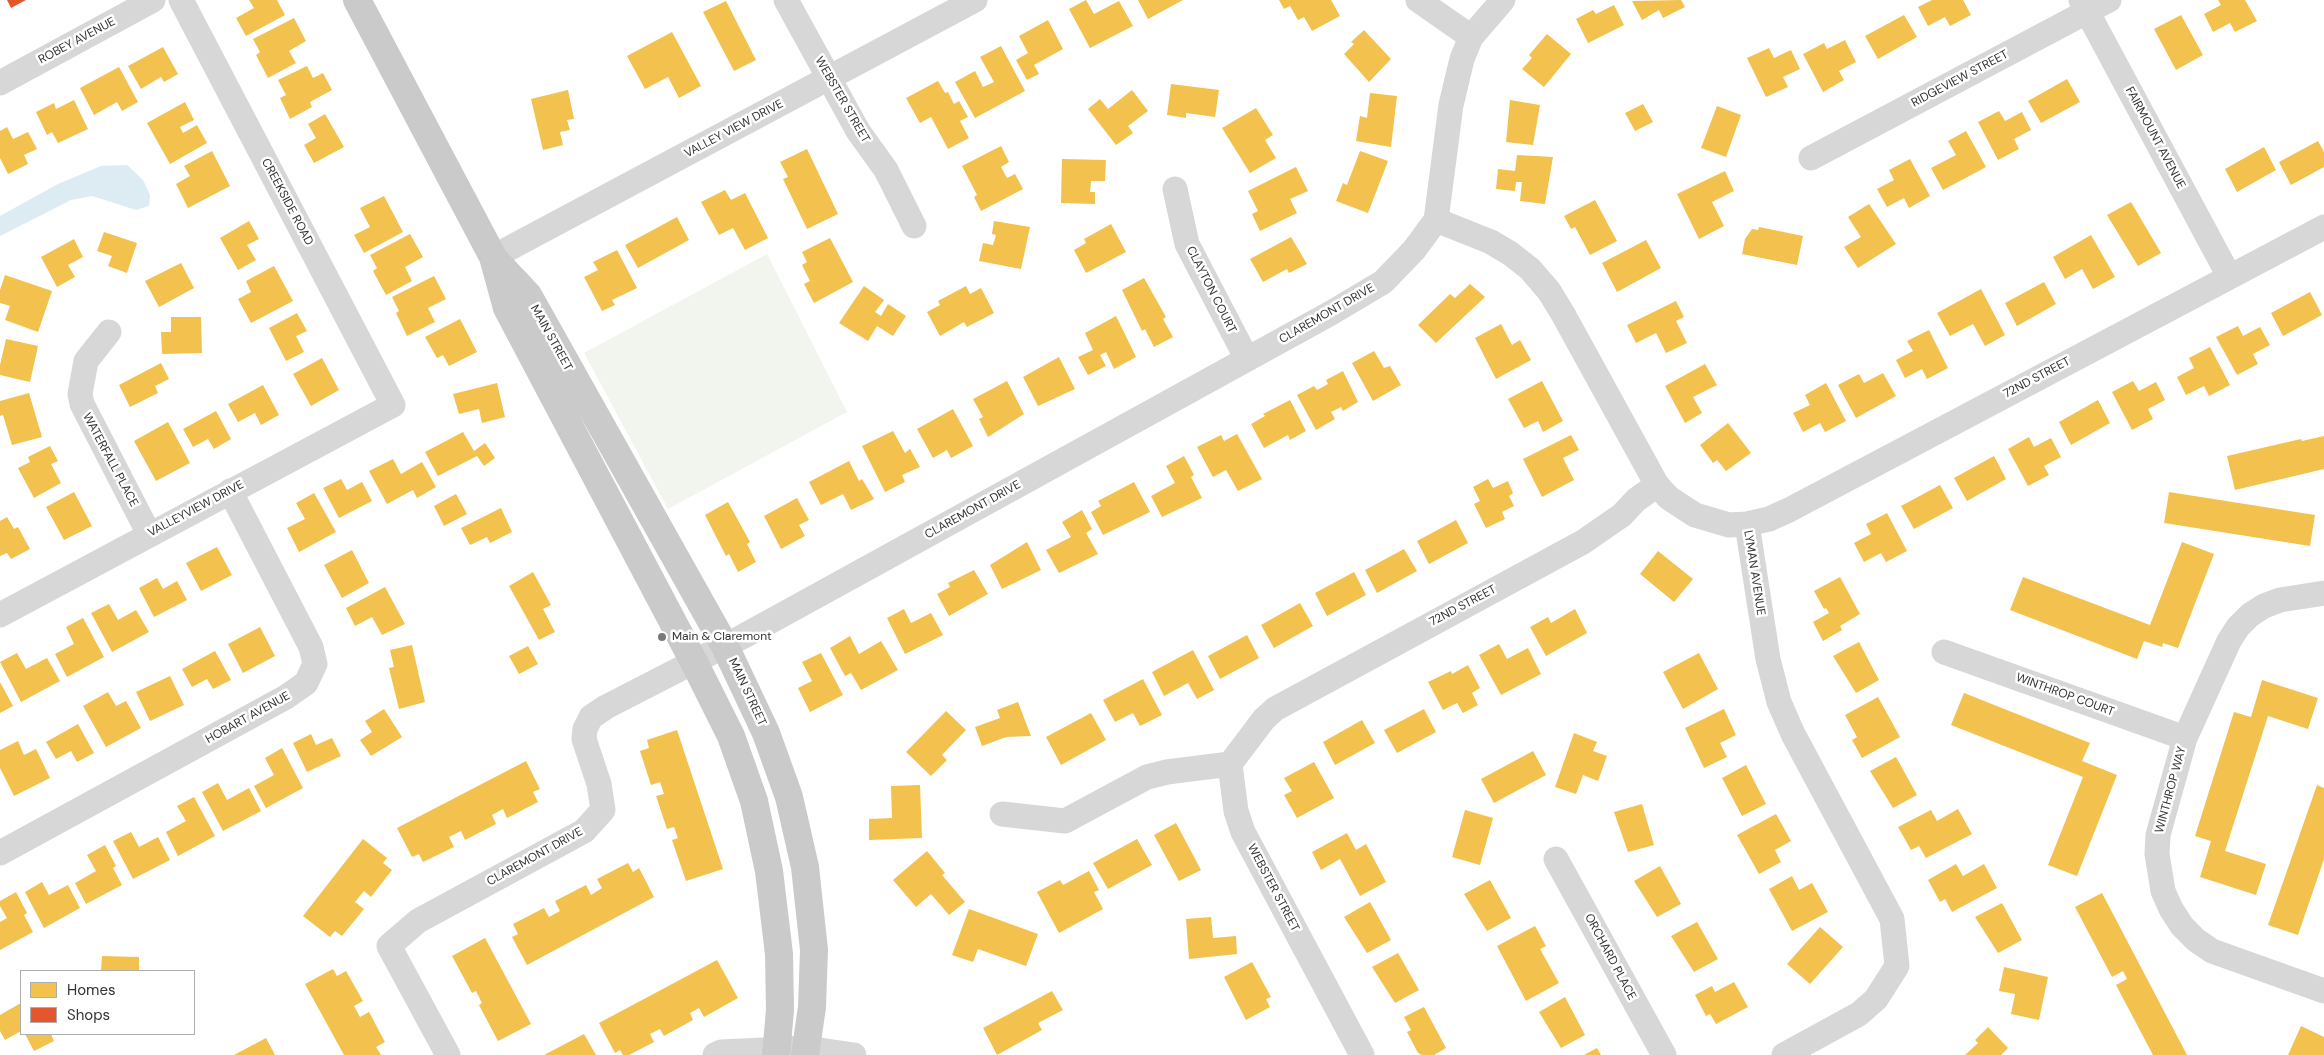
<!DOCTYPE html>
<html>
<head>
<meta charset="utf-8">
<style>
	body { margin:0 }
	#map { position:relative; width:2324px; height:1055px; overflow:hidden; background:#fff; font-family:"DM Sans",sans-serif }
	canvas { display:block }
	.legend { position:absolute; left:20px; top:970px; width:175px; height:65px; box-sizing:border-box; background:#fff; border:1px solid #adadad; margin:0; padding:6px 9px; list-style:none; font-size:15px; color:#333 }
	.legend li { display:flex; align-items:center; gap:10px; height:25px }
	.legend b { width:25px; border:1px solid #adadad }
</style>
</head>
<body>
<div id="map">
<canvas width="2324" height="1055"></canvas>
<ul class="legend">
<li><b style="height:14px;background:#f2c14e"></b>Homes</li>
<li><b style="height:14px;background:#e4572e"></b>Shops</li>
</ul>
</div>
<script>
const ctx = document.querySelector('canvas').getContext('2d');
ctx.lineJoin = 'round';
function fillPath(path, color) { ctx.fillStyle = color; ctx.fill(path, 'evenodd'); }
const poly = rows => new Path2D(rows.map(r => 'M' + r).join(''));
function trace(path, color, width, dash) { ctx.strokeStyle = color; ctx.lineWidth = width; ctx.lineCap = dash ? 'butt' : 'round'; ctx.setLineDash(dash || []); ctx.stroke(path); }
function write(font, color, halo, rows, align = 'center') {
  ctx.font = font + ' "DM Sans",sans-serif'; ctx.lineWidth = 5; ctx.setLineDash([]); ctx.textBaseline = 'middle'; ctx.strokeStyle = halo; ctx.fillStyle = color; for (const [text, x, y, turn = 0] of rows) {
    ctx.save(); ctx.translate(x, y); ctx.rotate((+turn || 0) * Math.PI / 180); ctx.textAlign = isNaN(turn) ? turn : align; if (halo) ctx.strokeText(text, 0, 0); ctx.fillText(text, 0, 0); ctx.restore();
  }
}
fillPath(poly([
	[767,254,847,412,668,509,584,353]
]), '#f1f5ed');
fillPath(poly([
	[127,165,143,180,150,195,149,206,136,210,92,196,71,200,0,236,0,216,58,184,101,166]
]), '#ddebf3');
fillPath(poly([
	[249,0,277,0,285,15,246,36,236,18,254,8],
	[1086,0,1094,14,1119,1,1133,26,1090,48,1069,9],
	[1138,0,1183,0,1148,19],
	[1279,0,1331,0,1340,16,1312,31,1304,17,1298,20,1290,6,1284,9],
	[1681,0,1685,7,1663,18,1659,10,1642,20,1632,1],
	[1932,0,1963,0,1971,15,1950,26,1945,17,1928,26,1918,7],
	[2218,0,2245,0,2257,21,2235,32,2230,23,2213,32,2204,14,2221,5],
	[726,1,756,60,734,71,703,12],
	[1614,5,1624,25,1588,43,1576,19,1593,10,1596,14],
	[1904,15,1917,37,1878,59,1865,36],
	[2181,15,2203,55,2176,70,2154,29],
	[294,18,306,41,289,51,296,63,268,78,256,55,260,52,253,39],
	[1048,20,1063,49,1034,65,1039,74,1027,80,1016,60,1028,53,1019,36],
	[1364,30,1391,59,1369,82,1344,54,1354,44,1351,42],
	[672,32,701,86,679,98,668,77,645,89,627,56],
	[1547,34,1571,54,1544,87,1522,69,1532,58,1529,55],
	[1845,40,1856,62,1839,71,1844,80,1823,92,1803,54,1824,43,1827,49],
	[1001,46,1025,91,975,118,955,82,975,71,983,87,994,82,980,57],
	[163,47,178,74,164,82,161,77,141,89,128,66],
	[1769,48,1774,58,1791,50,1800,69,1783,77,1788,87,1766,97,1747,58],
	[307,66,313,78,323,73,332,90,310,102,312,107,290,119,280,98,286,95,278,80],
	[119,67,138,102,122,111,117,102,94,115,80,88],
	[2067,79,2080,102,2041,123,2028,101],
	[938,81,945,93,948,92,954,104,959,101,968,117,960,121,969,138,948,149,931,117,920,123,906,98],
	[1171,84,1219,90,1215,117,1186,113,1186,118,1167,115],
	[568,90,574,119,567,120,570,130,560,132,563,145,543,150,531,99],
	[1132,90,1148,111,1128,126,1133,133,1116,145,1088,109,1100,99,1108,109],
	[1370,93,1397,96,1391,147,1356,141,1360,116,1367,118],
	[74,100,88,129,58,143,52,132,47,135,36,112,54,103,56,109],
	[1510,100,1540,105,1533,145,1506,142],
	[185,102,194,120,180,127,183,133,197,125,207,143,170,164,147,123],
	[1643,104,1653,122,1635,131,1625,113],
	[1717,106,1741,115,1726,157,1701,148],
	[1256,108,1273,135,1265,140,1276,158,1250,173,1222,128],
	[1999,111,2005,121,2022,112,2031,130,2014,139,2019,149,1998,160,1978,122],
	[325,114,344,147,314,163,304,145,316,138,308,124],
	[7,127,13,139,28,132,37,149,24,155,28,164,8,174,0,158,0,131],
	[1966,131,1986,167,1943,190,1931,168,1956,155,1948,141],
	[2318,141,2324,152,2324,167,2291,185,2279,162],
	[1001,146,1009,162,1001,167,1007,178,1015,174,1023,189,981,211,974,197,977,195,962,166],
	[2264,147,2276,170,2237,192,2225,169],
	[807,149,838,214,807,229,783,179,788,177,780,162],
	[212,151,230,186,188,208,176,184,190,176,184,166],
	[1360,151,1388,161,1368,213,1336,201,1343,183,1347,185],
	[1517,155,1553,157,1545,204,1520,201,1522,182,1516,182,1515,191,1496,189,1498,169,1515,171],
	[1062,159,1106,160,1105,181,1091,181,1090,192,1095,192,1095,204,1061,203],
	[1910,159,1930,196,1909,208,1904,198,1887,207,1877,189,1894,180,1889,170],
	[1296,167,1308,191,1290,199,1297,213,1260,231,1252,214,1258,211,1248,191],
	[1725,171,1734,191,1712,202,1724,226,1699,239,1677,194],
	[725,190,731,200,745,193,768,238,745,250,733,228,719,235,701,202],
	[384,196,403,232,364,253,354,235,370,227,360,208],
	[1595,200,1617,241,1590,255,1575,227,1571,229,1564,216],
	[2131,202,2161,253,2138,266,2107,215],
	[1869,204,1896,244,1858,268,1844,247,1861,237,1848,217],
	[677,217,689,240,638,268,625,245],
	[249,221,259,239,247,245,256,260,238,270,220,238],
	[994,221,1030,227,1021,269,979,261,983,243,993,245,996,235,992,234],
	[1111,224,1126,252,1086,273,1074,250,1086,243,1084,239],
	[1759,227,1803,236,1797,265,1742,254,1745,239,1752,229,1758,230],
	[104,232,137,243,127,273,108,266,112,256,97,251],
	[410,234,423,257,405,267,412,281,386,295,373,271,377,268,370,255],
	[2091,235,2115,277,2093,289,2082,269,2065,279,2053,257],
	[1291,237,1307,264,1289,273,1287,269,1263,282,1250,259],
	[830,238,853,282,814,303,804,284,810,281,802,265,807,262,802,252],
	[74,239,83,257,68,265,75,277,57,287,41,257],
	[1646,240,1661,268,1617,292,1602,263],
	[617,250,637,288,612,300,615,305,602,311,584,277,598,270,593,262],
	[181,263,194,288,159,307,145,281],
	[274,266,293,301,251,323,238,299,251,292,246,281],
	[5,275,52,291,38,332,5,320,10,306,0,303,0,290],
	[434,276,446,299,428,308,435,322,407,336,396,313,399,311,392,297],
	[1144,278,1166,317,1163,319,1173,337,1154,347,1145,329,1142,331,1122,290],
	[2044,282,2056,304,2017,326,2005,303],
	[1470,284,1485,297,1436,343,1418,325,1450,294,1455,298],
	[864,286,884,300,875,312,881,316,888,304,906,316,893,336,877,326,868,341,839,323],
	[966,286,970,294,981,288,994,313,967,327,964,322,940,336,927,312,940,305,938,301],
	[1981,289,2005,335,1985,346,1973,324,1950,336,1937,313],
	[2310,292,2322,315,2283,336,2271,313],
	[1676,301,1684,317,1676,321,1687,343,1666,353,1656,333,1636,343,1627,325],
	[297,313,307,331,296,336,304,352,286,361,269,328],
	[1116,316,1136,357,1114,369,1106,352,1100,355,1106,366,1088,375,1078,357,1093,350,1085,333],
	[171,317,201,317,202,353,162,354,161,332,171,332],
	[460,319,477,352,449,366,443,355,437,358,425,337],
	[1501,324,1512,345,1520,340,1531,360,1496,379,1475,338],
	[2238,326,2243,336,2260,327,2270,345,2253,354,2258,364,2237,375,2216,337],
	[1929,330,1948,368,1927,379,1922,369,1905,378,1896,360,1913,351,1907,341],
	[6,339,38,346,30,382,0,375,0,365],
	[2210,347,2230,385,2209,396,2204,386,2186,395,2177,377,2194,368,2189,358],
	[1374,351,1384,368,1390,366,1401,385,1373,401,1352,363],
	[1059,357,1075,389,1038,406,1023,377],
	[322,358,339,390,311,406,293,374],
	[161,363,169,379,155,386,158,393,130,407,119,385],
	[1705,364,1717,385,1693,397,1702,413,1685,423,1665,386],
	[1343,371,1358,402,1343,411,1341,407,1331,412,1335,419,1316,430,1297,395,1314,386,1317,390,1328,384,1326,380],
	[1883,373,1896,396,1856,418,1838,385,1859,374,1864,383],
	[1007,381,1024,414,988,437,979,419,983,417,973,399],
	[1542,381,1563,421,1543,432,1538,421,1524,428,1508,399],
	[2133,381,2139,391,2156,382,2165,400,2148,409,2153,419,2132,430,2112,392],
	[497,383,505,417,482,423,479,409,459,414,453,394],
	[1826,383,1846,421,1825,432,1820,423,1803,432,1793,413,1810,405,1805,395],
	[263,385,279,415,261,425,255,413,238,422,228,404],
	[29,393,42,437,12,445,3,415,0,416,0,401],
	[1290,400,1306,431,1290,440,1288,435,1264,448,1251,424,1265,416,1263,414],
	[2098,400,2110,423,2071,445,2059,422],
	[953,409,973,446,951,458,947,450,933,458,917,429],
	[216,411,231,439,214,449,208,439,193,447,183,429],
	[168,422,190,463,156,481,134,441],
	[1728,423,1751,453,1726,471,1717,460,1713,463,1700,445],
	[893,431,905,453,910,449,920,467,902,475,905,482,885,492,862,446],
	[463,432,474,451,485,443,495,458,484,466,477,456,438,476,425,452],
	[1237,434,1262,479,1238,491,1226,470,1213,477,1197,447,1221,435,1224,441],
	[1571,435,1579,450,1563,458,1574,480,1542,497,1523,459],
	[2324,436,2324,469,2235,490,2227,456,2301,439,2302,441],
	[2029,437,2034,447,2051,438,2061,457,2044,466,2049,475,2028,486,2008,449],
	[50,446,58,461,51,464,61,483,34,498,18,468,30,462,28,457],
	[1184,456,1194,475,1191,477,1202,498,1162,517,1151,496,1175,483,1166,466],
	[1994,456,2006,479,1967,501,1954,478],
	[393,459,401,474,422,462,436,487,417,498,413,490,387,504,369,471],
	[849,461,859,481,862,479,874,499,851,510,843,494,821,505,809,482],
	[341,479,347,490,362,482,372,501,339,518,323,488],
	[1488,479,1493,488,1508,481,1513,493,1509,496,1514,506,1502,512,1505,519,1486,528,1474,504,1480,501,1473,487],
	[1134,482,1150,512,1103,535,1091,512,1101,506,1098,501],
	[1940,485,1953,508,1914,529,1901,506],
	[74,492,92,526,64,540,46,507],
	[2169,492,2315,515,2310,546,2164,523],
	[314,493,336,532,299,552,287,528,305,519,296,503],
	[456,494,467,514,444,526,434,506],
	[797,498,809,520,799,525,805,536,781,549,764,516],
	[728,502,750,542,747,544,756,562,738,572,729,554,726,556,705,515],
	[501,508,512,532,490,543,487,537,470,545,461,528],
	[1082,510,1092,529,1086,533,1098,554,1059,573,1046,550,1071,537,1062,522],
	[1887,513,1907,551,1886,562,1881,553,1864,562,1854,543,1871,534,1866,524],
	[7,517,14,529,18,527,30,549,11,559,7,553,0,556,0,521],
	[1456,520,1468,543,1429,564,1417,541],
	[1027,542,1041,570,1002,589,990,565],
	[2182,542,2214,554,2178,648,2163,643,2162,647,2144,641,2137,659,2010,610,2023,577,2150,625],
	[217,547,232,575,201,591,186,563],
	[1404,549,1417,571,1377,593,1365,570],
	[352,550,369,583,342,598,324,565],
	[1658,551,1693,579,1674,602,1640,574],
	[974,570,988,594,949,616,937,594,950,587,948,583],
	[533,572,551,605,543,609,555,632,539,640,509,586],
	[1354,572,1366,595,1327,616,1315,593],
	[1840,577,1860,614,1840,626,1842,630,1823,641,1813,622,1829,613,1826,608,1824,609,1814,591],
	[157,578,163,589,177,581,187,600,154,617,139,588],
	[385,587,405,624,382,635,372,617,355,626,346,608],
	[1300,603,1313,626,1274,648,1261,625],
	[109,604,118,620,136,610,149,632,112,652,91,613],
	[904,609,911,623,931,613,943,635,905,654,887,618],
	[1575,609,1587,633,1546,656,1530,627,1548,617,1551,623],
	[83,618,104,657,67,677,55,654,74,644,66,627],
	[260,627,275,656,243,673,228,644],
	[1247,635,1259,658,1220,679,1208,656],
	[850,636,859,654,881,641,898,670,861,690,851,673,845,676,830,648],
	[1859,642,1879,680,1856,693,1833,656],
	[1499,644,1507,659,1528,648,1541,674,1501,695,1479,655],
	[412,645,425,702,399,709,389,668,394,667,390,650],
	[528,646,538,664,519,674,509,656],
	[1193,650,1214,690,1197,699,1188,683,1164,696,1152,672],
	[215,651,231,680,213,689,207,679,192,687,182,669],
	[17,653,26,669,47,658,60,681,21,702,0,662],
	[821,653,843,695,810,712,798,688,812,681,802,662],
	[1699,653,1718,689,1683,709,1663,672],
	[1468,665,1480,688,1472,693,1478,705,1463,713,1457,703,1443,710,1428,682,1451,671,1452,674],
	[170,676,184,705,150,721,136,692],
	[1143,679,1162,715,1140,726,1133,713,1115,722,1103,700],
	[2262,680,2318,698,2308,729,2268,716,2225,851,2266,864,2256,895,2200,877,2211,841,2195,836,2234,712,2251,717],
	[0,682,13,706,0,713],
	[108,692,116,706,126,701,141,728,106,747,83,706],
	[1964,693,2090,743,2082,761,2117,775,2077,876,2048,865,2083,777,1951,725],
	[1878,697,1900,737,1862,758,1852,740,1857,737,1845,715],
	[1018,702,1031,736,1006,737,982,746,975,727,1000,718,997,710],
	[384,709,402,737,371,756,360,740,372,732,365,721],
	[1424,709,1436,732,1397,753,1384,730],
	[1724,709,1736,735,1720,743,1727,757,1704,768,1685,728],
	[946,711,966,730,942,755,947,760,931,776,906,752],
	[1091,713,1106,740,1061,765,1046,737],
	[1362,720,1375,743,1335,765,1323,742],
	[78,724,94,753,77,762,71,751,56,759,46,742],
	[677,730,723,869,686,881,672,840,678,838,674,827,667,829,656,796,664,794,660,782,651,785,640,751,649,748,647,740],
	[1574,733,1597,742,1593,751,1607,756,1598,781,1583,775,1576,794,1555,787],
	[311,734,316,745,332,738,341,756,307,772,293,743],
	[18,741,24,755,36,749,50,778,14,796,0,768,0,750],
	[282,748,303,788,266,808,254,786,274,775,265,758],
	[1533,751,1546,775,1494,803,1481,779],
	[1896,757,1917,795,1893,808,1870,771],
	[526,761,540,789,533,792,538,802,507,818,503,809,492,815,496,824,465,840,461,831,449,837,454,847,423,862,419,854,412,857,397,828],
	[1314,762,1334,798,1297,818,1284,795,1292,791,1284,778],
	[1746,765,1766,804,1742,816,1722,778],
	[218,783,227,800,249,788,261,811,223,831,202,792],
	[920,785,922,838,869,840,869,819,892,818,891,786],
	[2317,785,2324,788,2324,859,2298,935,2268,925],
	[194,797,215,836,178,856,166,832,186,821,177,806],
	[1642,804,1654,845,1628,852,1614,812],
	[1958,809,1972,834,1926,858,1919,846,1911,850,1898,827,1931,810,1937,821],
	[1465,810,1493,818,1480,865,1452,857],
	[1776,814,1791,841,1775,850,1781,862,1759,874,1737,835],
	[1176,823,1201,870,1179,881,1154,835],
	[131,832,139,847,158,837,170,860,133,879,113,841],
	[1347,833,1356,850,1366,844,1386,882,1360,896,1340,859,1321,870,1312,852],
	[363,839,387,858,383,863,392,870,371,897,364,891,355,902,364,909,342,936,335,931,330,937,303,916],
	[1137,839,1152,865,1108,889,1093,863],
	[105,845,116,866,113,868,122,885,86,904,75,883,96,871,87,855],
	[927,851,945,873,942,875,965,902,949,915,931,894,916,907,893,880],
	[628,863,633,872,639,868,654,897,527,965,512,937,518,934,513,924,544,908,549,917,560,911,555,901,586,885,591,895,602,888,597,879],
	[1956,864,1963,876,1984,864,1997,888,1952,912,1945,899,1940,902,1928,880],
	[1660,866,1681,904,1657,917,1634,881],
	[1089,871,1099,890,1094,892,1103,909,1059,933,1037,892,1060,880,1063,885],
	[1792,876,1799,890,1812,883,1828,912,1792,931,1769,889],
	[1490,880,1511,918,1487,931,1464,894],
	[42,882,49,895,68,885,80,908,44,928,25,892],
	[16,892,27,913,24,915,33,932,0,950,0,922,7,918,0,906,0,901],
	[2102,893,2187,1055,2153,1055,2116,985,2127,979,2123,971,2112,977,2075,907],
	[1370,902,1391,940,1367,953,1344,917],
	[2002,903,2022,940,1998,953,1975,917],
	[969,909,1038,934,1026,966,978,949,973,962,952,955],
	[1211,917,1213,938,1236,936,1237,954,1189,959,1186,919],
	[1697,922,1718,959,1694,972,1671,936],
	[1535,926,1546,946,1540,949,1559,983,1526,1001,1497,946],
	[1820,927,1843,947,1810,984,1787,964],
	[485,938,531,1024,498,1041,479,1005,482,1003,476,991,472,993,452,956],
	[1398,953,1419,990,1395,1003,1372,967],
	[102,956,139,957,139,971,101,971],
	[717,960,738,998,704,1017,699,1008,690,1013,693,1020,664,1036,660,1029,650,1034,654,1042,629,1055,623,1055,620,1050,615,1053,599,1023],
	[1252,962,1271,997,1266,999,1270,1007,1246,1020,1224,977],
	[2004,967,2048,977,2039,1020,2011,1014,2015,994,1999,991],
	[333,969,337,976,346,971,363,1001,354,1006,360,1017,369,1012,385,1042,376,1047,381,1055,344,1055,305,984],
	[1734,982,1748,1007,1716,1024,1710,1014,1706,1016,1695,995,1712,986,1715,992],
	[1052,991,1063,1010,1038,1023,1042,1030,997,1055,983,1028],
	[1565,997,1585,1035,1561,1048,1539,1012],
	[21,1003,21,1031,5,1040,0,1031,0,1015],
	[1424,1007,1446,1048,1434,1055,1422,1055,1418,1053,1407,1032,1411,1030,1404,1017],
	[2301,1026,2324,1037,2324,1055,2288,1055],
	[1988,1027,2008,1048,2001,1055,1965,1055,1978,1043,1975,1040],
	[25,1034,51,1034,54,1041,34,1051],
	[584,1034,596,1055,544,1055],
	[266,1038,275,1055,234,1055],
	[1597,1048,1601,1055,1584,1055]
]), '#f2c14e');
fillPath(poly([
	[7,0,26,0,11,8]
]), '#e4572e');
trace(poly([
	[786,0,858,131,886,170,914,226],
	[1418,0,1471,37],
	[2081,0,2229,276],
	[0,83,153,0],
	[1811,158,2109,0],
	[1175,189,1187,244,1247,359],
	[1436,220,1491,242,1511,254,1530,269,1549,291,1563,314,1657,485,1669,498,1695,515,1729,525,1747,524,1769,519,1789,510,2324,227],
	[493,257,975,0],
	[109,332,86,361,80,394,82,404,149,534],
	[1747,524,1768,659,1779,702,1793,734,1892,919,1897,966,1876,999,1859,1014,1784,1055],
	[2324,593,2280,600,2264,606,2250,615,2238,627,2229,641,2185,738,2158,835,2157,854,2163,891,2171,909,2182,926,2196,940,2212,951,2324,991],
	[0,615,393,405,181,0],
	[1944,652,2185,738],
	[1002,814,1065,821,1147,777,1167,772,1230,764],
	[0,853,286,697,306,683,315,664,311,647,230,491],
	[1556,859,1664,1055],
	[448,1055,389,946,418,921,584,831,603,810,599,784,584,739,585,729,591,717,606,707,742,637,1331,313,1383,282,1414,250,1436,220,1451,105,1462,59,1471,37,1503,0],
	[715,1055,721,1052,806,1048,854,1055],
	[1362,1055,1243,832,1236,811,1230,764,1264,719,1275,709,1583,542,1622,515,1636,500,1657,485]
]), '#d7d7d7', 25);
trace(poly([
	[357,0,493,257,507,308,694,662,731,736,754,801,769,871,779,954,780,1010,776,1055],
	[495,260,528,295,725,646,766,733,789,797,805,867,814,950,812,1007,805,1055]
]), '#cacaca', 28);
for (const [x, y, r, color] of [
	[662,637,5,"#7a7a7a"]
]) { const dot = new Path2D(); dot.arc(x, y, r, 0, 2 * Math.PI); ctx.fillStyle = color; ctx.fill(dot); trace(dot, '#fff', 2); }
write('12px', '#333', '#fff', [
	["ROBEY AVENUE",77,41,-28],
	["RIDGEVIEW STREET",1960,79,-28],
	["WEBSTER STREET",842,100,60],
	["VALLEY VIEW DRIVE",734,129,-28],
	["FAIRMOUNT AVENUE",2155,138,62],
	["CREEKSIDE ROAD",287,202,62],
	["CLAYTON COURT",1211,290,63],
	["CLAREMONT DRIVE",1327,314,-30],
	["MAIN STREET",551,338,61],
	["72ND STREET",2037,378,-28],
	["WATERFALL PLACE",110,460,62],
	["VALLEYVIEW DRIVE",196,509,-28],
	["CLAREMONT DRIVE",973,510,-29],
	["LYMAN AVENUE",1754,573,81],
	["72ND STREET",1463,606,-28],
	["MAIN STREET",747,692,65],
	["WINTHROP COURT",2065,695,20],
	["HOBART AVENUE",248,718,-29],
	["WINTHROP WAY",2171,790,-75],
	["CLAREMONT DRIVE",535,857,-29],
	["WEBSTER STREET",1273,888,62],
	["ORCHARD PLACE",1610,957,62]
]);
write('12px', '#333', '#fff', [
	["Main & Claremont",672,637]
], 'left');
</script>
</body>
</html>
